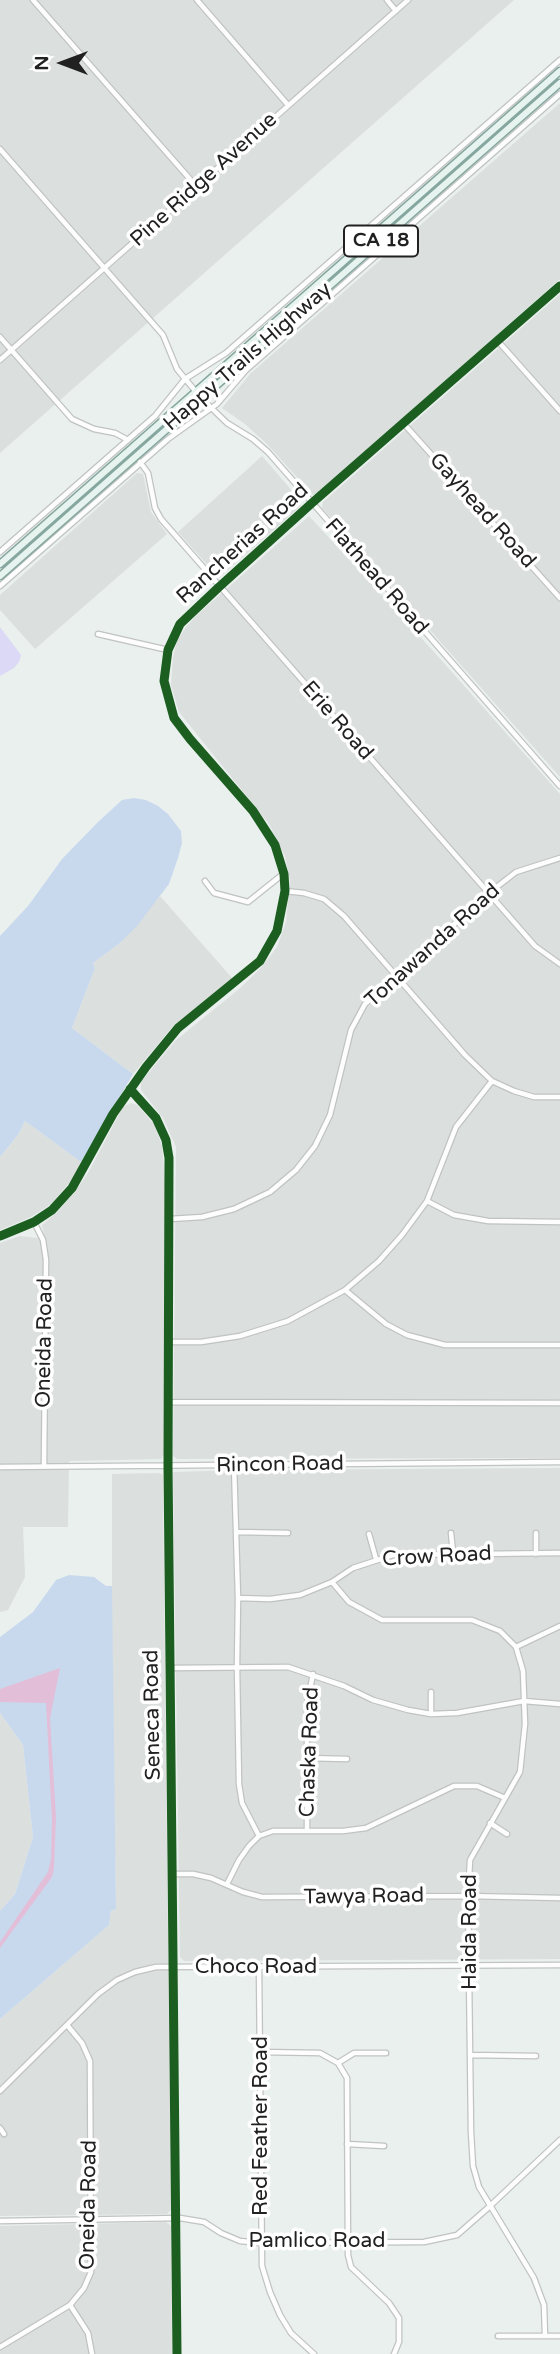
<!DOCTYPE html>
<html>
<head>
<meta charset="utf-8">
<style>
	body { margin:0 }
	#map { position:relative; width:560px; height:2354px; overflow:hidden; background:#eaf0ee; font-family:"Varela Round",sans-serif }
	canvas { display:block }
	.north { position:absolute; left:28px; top:28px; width:70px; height:70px; -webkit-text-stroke:5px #fff; paint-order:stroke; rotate:270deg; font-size:19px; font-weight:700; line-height:28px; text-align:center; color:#212121 }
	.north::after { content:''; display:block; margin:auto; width:24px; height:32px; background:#212121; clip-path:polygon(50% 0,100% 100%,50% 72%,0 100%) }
</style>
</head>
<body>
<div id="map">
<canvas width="560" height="2354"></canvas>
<div class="north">N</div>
</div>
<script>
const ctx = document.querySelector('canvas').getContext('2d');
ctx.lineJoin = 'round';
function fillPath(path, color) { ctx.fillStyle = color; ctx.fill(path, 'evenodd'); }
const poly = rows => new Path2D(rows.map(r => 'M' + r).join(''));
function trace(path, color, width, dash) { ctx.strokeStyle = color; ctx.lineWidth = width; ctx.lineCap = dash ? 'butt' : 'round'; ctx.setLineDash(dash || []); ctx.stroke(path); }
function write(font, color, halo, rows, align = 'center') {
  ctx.font = font + ' "Varela Round",sans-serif'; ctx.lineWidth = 7; ctx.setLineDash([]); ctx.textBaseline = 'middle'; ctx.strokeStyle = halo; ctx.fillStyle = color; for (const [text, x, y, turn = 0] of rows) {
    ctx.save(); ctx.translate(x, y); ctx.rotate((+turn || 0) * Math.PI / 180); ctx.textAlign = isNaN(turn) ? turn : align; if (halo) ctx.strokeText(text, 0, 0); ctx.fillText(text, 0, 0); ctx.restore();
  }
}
fillPath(poly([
	[0,0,514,0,0,453],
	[560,103,560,279,318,493,313,495,267,444,245,424,222,408,251,373],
	[560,294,560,777,322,508,323,502],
	[262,456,300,500,301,506,219,578,178,532],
	[137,473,143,474,151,512,167,534,35,649,0,610,0,595],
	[309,516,435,653,560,794,560,1458,177,1459,173,1456,176,1147,163,1118,141,1090,141,1082,175,1041,239,989,261,968,277,947,286,922,290,880,285,856,269,824,179,712,171,685,173,657,177,641,186,627,198,614],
	[160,896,233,979,174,1025,133,1074,72,1028,95,968,93,963,120,943],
	[131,1103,137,1105,154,1124,162,1146,165,1183,164,1455,161,1459,69,1461,68,1527,23,1527,25,1577,8,1610,0,1612,0,1243,20,1236,36,1238,44,1234,42,1225,56,1213,75,1192,88,1173,123,1107],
	[25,1121,81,1162,75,1176,51,1204,31,1217,0,1230,0,1157,18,1135],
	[560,1468,560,1959,184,1961,180,1957,173,1473,174,1472,241,1470],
	[159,1473,163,1475,163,1489,171,2210,167,2214,0,2216,0,2019,109,1925,111,1911,116,1909,112,1670,112,1474],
	[0,1713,23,1745,33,1837,15,1894,0,1911],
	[166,2222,171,2226,172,2354,0,2354,0,2226]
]), '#dbdfde');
fillPath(poly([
	[134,798,146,800,158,806,168,814,181,831,182,843,178,858,169,884,137,926,120,943,93,963,95,968,72,1028,133,1074,81,1162,25,1121,18,1135,0,1157,0,936,28,906,62,859,98,822,122,800],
	[69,1575,94,1577,106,1586,112,1586,116,1909,111,1911,109,1925,0,2019,0,1911,15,1894,33,1837,23,1745,0,1713,0,1637,33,1612,56,1580]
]), '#c9d9ed');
fillPath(poly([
	[0,627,21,655,19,662,14,668,0,676]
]), '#dbd9f5');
fillPath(poly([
	[60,1668,50,1718,56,1817,54,1868,52,1877,0,1948,0,1942,48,1872,51,1859,52,1821,46,1703,0,1702,0,1689]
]), '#e3bed8');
const minor = poly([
	[33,0,196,186],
	[197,0,288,105],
	[387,0,396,11],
	[0,149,163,335,177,369,202,399,227,423,253,439,268,452,560,786],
	[0,337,72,419,94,429,115,433,128,440],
	[497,340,560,411],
	[0,360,408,0],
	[404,424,560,598],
	[140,462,148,473,155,508,161,519,535,946,560,964],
	[0,552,155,416,185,379,226,353,560,60],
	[0,586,168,439,217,404,246,370,560,94],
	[98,634,168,650],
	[205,881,214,893,248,902,283,874],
	[285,891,304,893,324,899,344,916,465,1055,492,1081,514,1091,534,1097,560,1097],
	[130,1089,156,1118,166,1140,169,1158,168,1466,177,2354],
	[427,1201,454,1215,488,1221,560,1222],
	[170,1219,202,1217,234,1209,270,1192,296,1170,315,1146,330,1115,351,1030,365,1004,489,893,516,872,560,858],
	[34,1222,43,1240,46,1260,44,1466],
	[0,1236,34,1222,52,1210,72,1188,113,1114,146,1067,178,1028,260,961,277,931,285,891,284,874,275,845,253,811,190,739,174,718,164,681,168,650,180,624,219,587,312,503,560,286],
	[345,1290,386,1324,407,1335,445,1345,560,1345],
	[169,1342,201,1342,240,1336,288,1321,345,1290,379,1261,402,1235,427,1201,456,1127,492,1081],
	[168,1402,560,1403],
	[234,1465,238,1598,237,1666,239,1784,242,1803,259,1836],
	[0,1467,560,1462],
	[236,1532,288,1533],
	[451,1533,453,1553],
	[536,1533,536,1554],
	[369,1534,376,1559],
	[332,1582,349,1602,382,1620,472,1620,500,1631,516,1647,523,1671,525,1724,520,1772,470,1860,468,1896,471,2132,473,2166,479,2187,534,2278,544,2305,545,2336],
	[238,1598,270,1599,300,1595,332,1582,353,1568,393,1555,560,1553],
	[516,1647,560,1626],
	[170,1668,288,1667,344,1686,373,1700,408,1710,431,1714,457,1713,524,1701,560,1704],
	[431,1714,431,1692],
	[305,1758,347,1759],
	[490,1823,507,1834],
	[307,1831,307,1704,313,1674],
	[173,1874,193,1874,211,1878,243,1892,262,1897,468,1896,560,1898],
	[227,1884,239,1860,249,1846,259,1836,273,1831,343,1831,366,1828,454,1786,477,1786,505,1798],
	[259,1967,262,2266,270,2292,280,2315,291,2333,314,2354],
	[261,2052,320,2053,338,2063,347,2078,348,2255,351,2267,389,2303,399,2318,399,2342,394,2354],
	[470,2055,536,2056],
	[338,2063,354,2053,386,2053],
	[0,2091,98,1994,117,1980,135,1972,156,1967,560,1965],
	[0,2128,4,2134],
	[347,2144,384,2146],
	[0,2221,180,2218,204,2222,221,2233,240,2241,261,2243,424,2242,457,2235,489,2207,560,2140],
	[70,2305,88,2333,92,2354],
	[498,2336,560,2336],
	[0,2347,70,2305,84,2288,91,2272,90,2061,82,2043,67,2025]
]);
const major = poly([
	[0,564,560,71],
	[0,576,560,83]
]);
trace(minor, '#c0c3c2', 7);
trace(major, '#86a79f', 9);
trace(minor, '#fcfdfc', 4.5);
trace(major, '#e6f3ee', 6);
trace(poly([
	[130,1089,156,1118,166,1140,169,1158,168,1466,177,2354],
	[0,1236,34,1222,52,1210,72,1188,113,1114,146,1067,178,1028,260,961,277,931,285,891,284,874,275,845,253,811,190,739,174,718,164,681,168,650,180,624,219,587,312,503,560,286]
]), '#1b5e20', 9);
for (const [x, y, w] of [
	[381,241,74]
]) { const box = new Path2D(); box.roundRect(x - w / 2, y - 15.5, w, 31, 5); ctx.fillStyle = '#fff'; ctx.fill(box); trace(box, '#212121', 2); }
write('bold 19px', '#212121', null, [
	["CA 18",381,241]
]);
write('21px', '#212121', '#fff', [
	["Pine Ridge Avenue",204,180,-42],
	["Happy Trails Highway",248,357,-41],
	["Gayhead Road",482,511,48],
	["Rancherias Road",243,544,-42],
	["Flathead Road",376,577,49],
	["Erie Road",337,721,49],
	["Tonawanda Road",433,946,-42],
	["Oneida Road",45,1343,-89],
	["Rincon Road",280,1465,-1],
	["Crow Road",437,1557,-3],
	["Seneca Road",153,1715,-91],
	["Chaska Road",310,1752,-88],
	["Tawya Road",364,1897,-1],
	["Haida Road",470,1932,-90],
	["Choco Road",256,1967],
	["Red Feather Road",261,2126,-90],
	["Oneida Road",89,2205,-89],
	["Pamlico Road",317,2241]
]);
</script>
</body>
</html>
